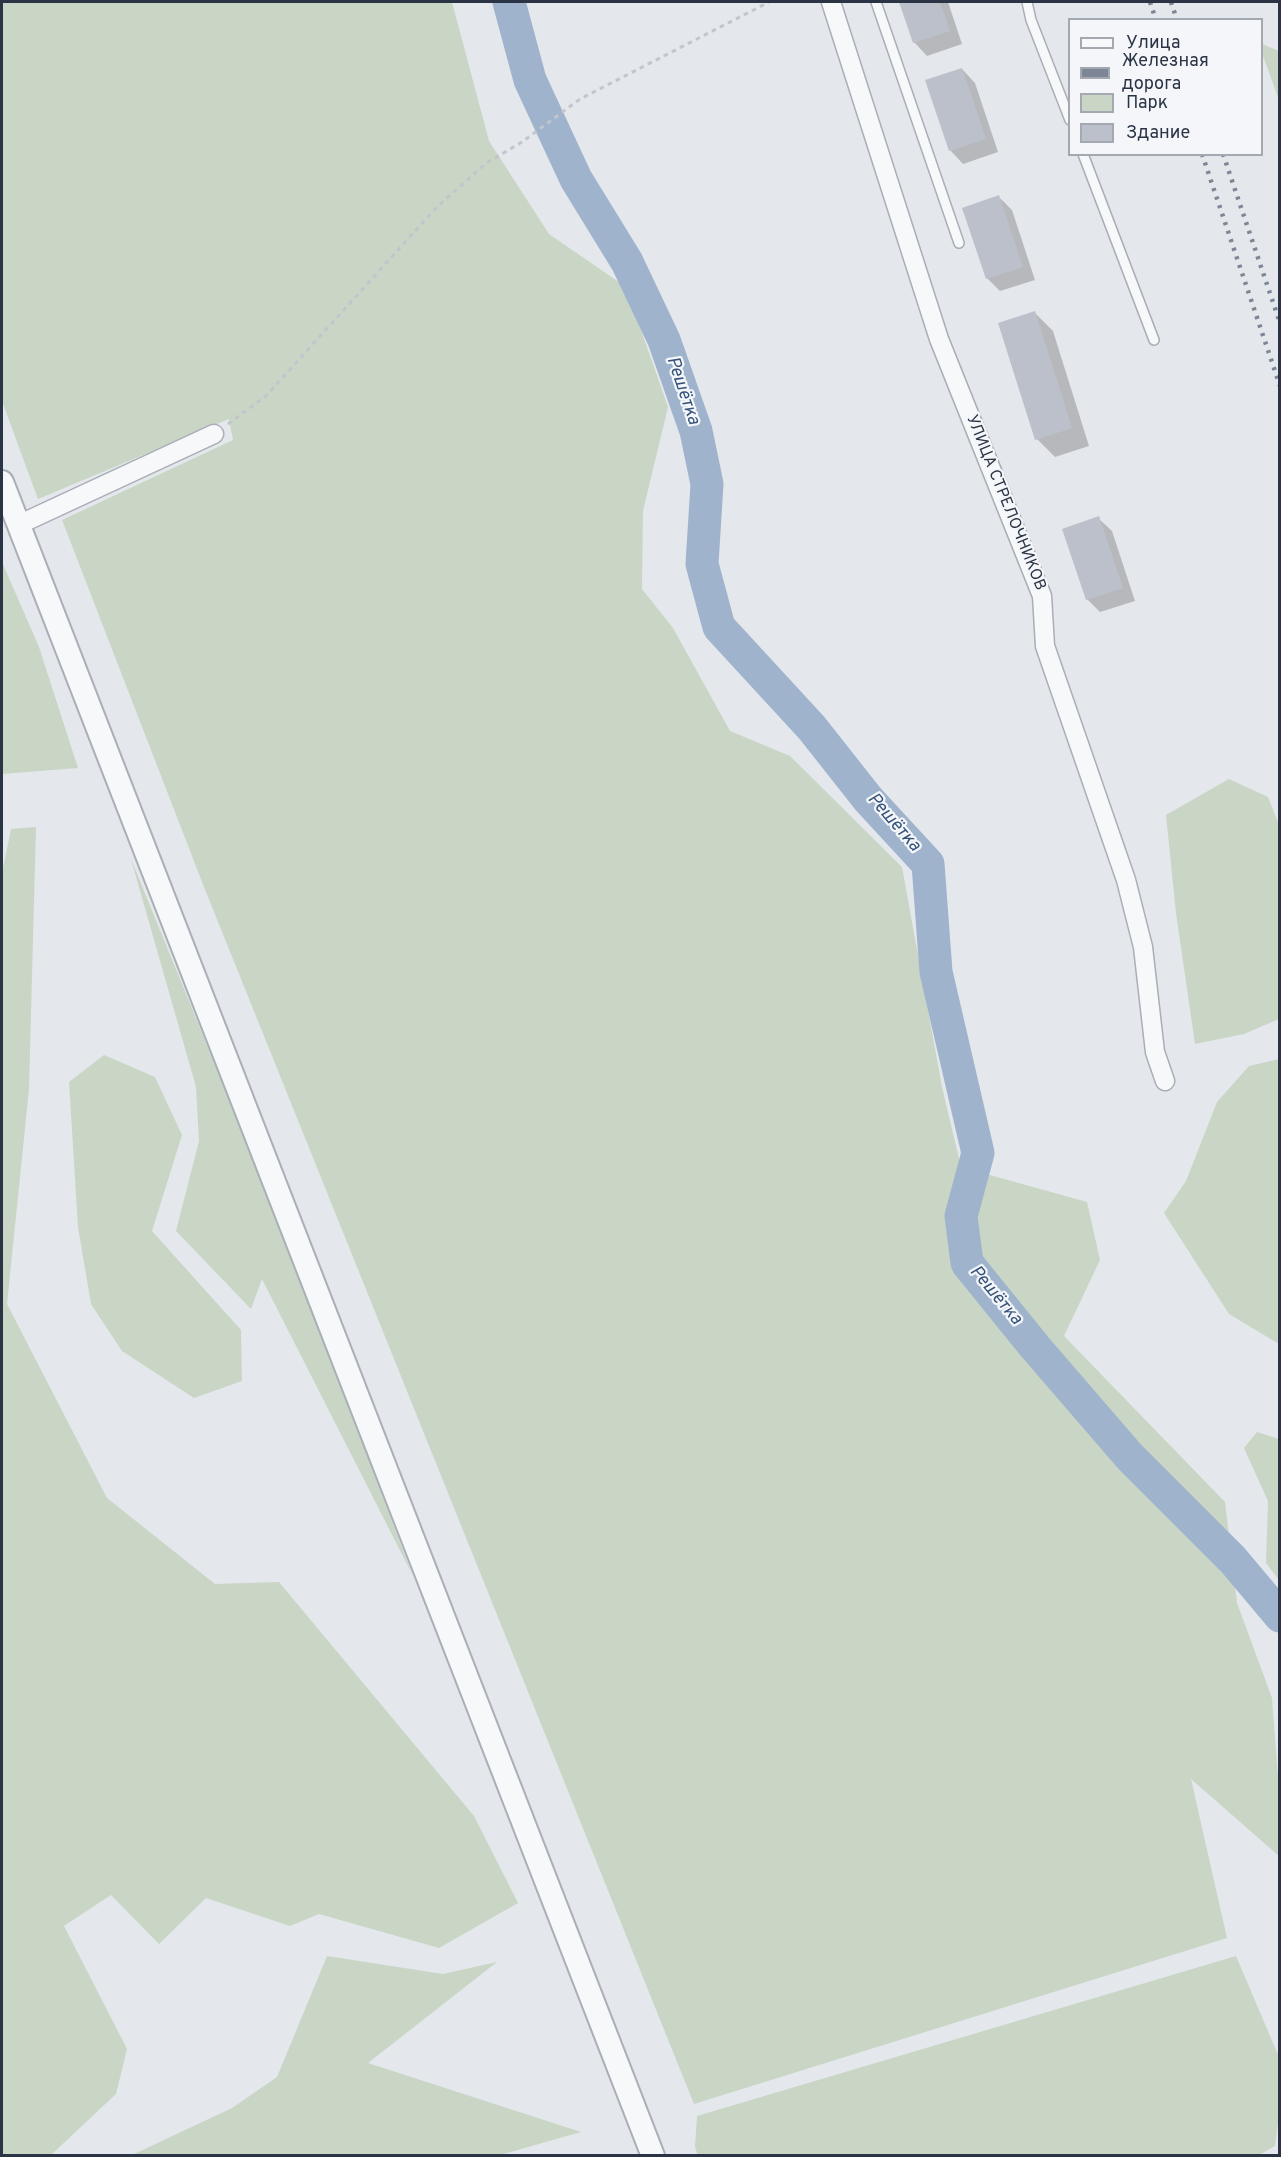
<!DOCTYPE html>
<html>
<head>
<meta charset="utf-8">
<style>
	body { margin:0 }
	#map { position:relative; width:1281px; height:2157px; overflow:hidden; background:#e4e7ec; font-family:Overpass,sans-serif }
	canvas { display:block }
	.frame { position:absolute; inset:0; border:3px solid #2b3445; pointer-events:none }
	.legend { position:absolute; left:1068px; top:18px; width:195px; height:138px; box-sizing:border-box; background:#f4f6f9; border:2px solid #a4a8b1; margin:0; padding:8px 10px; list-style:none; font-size:18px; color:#2b3445 }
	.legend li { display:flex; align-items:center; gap:12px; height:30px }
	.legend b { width:30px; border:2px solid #a4a8b1 }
</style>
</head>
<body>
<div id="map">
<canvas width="1281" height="2157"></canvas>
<div class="frame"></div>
<ul class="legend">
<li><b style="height:8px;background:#f7f8fa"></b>Улица</li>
<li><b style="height:8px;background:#7d8696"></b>Железная дорога</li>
<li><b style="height:16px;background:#c9d6c5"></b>Парк</li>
<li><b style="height:16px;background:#bbc0ca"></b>Здание</li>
</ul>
</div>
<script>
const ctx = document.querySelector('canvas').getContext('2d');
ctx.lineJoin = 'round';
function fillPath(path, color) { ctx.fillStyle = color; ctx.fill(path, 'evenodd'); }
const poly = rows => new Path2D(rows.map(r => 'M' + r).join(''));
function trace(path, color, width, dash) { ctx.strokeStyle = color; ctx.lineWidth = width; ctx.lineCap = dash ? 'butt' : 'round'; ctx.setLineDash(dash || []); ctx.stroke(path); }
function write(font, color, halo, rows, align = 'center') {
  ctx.font = font + ' Overpass,sans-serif'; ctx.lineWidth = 4.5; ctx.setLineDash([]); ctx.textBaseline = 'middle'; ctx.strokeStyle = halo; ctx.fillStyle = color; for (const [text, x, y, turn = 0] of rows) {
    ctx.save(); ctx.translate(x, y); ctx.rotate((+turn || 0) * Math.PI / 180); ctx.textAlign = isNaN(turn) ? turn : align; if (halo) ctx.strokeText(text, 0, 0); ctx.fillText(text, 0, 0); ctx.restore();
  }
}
fillPath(poly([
	[2,2,452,2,489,141,549,234,626,287,668,407,643,511,642,589,673,628,730,731,790,756,902,867,942,1087,961,1167,1087,1202,1100,1260,1064,1336,1225,1502,1237,1603,1272,1698,1280,1804,1279,1856,1191,1779,1227,1938,694,2104,204,887,62,520,233,440,229,419,38,499,2,401],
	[1262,44,1279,51,1279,100,1262,53],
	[2,562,39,647,78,768,2,774],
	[1229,779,1268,797,1279,825,1279,1019,1244,1034,1195,1044,1176,913,1166,815],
	[36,827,29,1089,7,1304,107,1498,215,1584,279,1582,474,1816,518,1903,439,1948,319,1914,290,1926,206,1898,159,1944,111,1895,64,1926,127,2049,116,2094,51,2155,2,2156,2,873,11,829],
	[131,859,267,1192,412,1574,262,1279,251,1309,176,1231,199,1141,196,1087],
	[104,1055,155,1077,182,1135,152,1231,241,1330,242,1381,194,1398,122,1351,91,1304,78,1227,69,1082],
	[1279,1059,1280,1059,1279,1344,1229,1314,1164,1213,1186,1181,1217,1102,1249,1066],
	[1257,1432,1279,1439,1279,1580,1266,1563,1268,1501,1244,1448],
	[327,1956,443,1974,497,1962,368,2063,581,2132,500,2155,132,2155,232,2108,277,2077],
	[1236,1956,1279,2057,1280,2108,1275,2146,1259,2155,698,2156,695,2147,697,2116]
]), '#c9d6c5');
fillPath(poly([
	[900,2,948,2,962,44,927,56,914,42],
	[962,69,975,83,998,152,963,164,950,150],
	[999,197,1012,210,1035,280,1000,291,987,278],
	[1035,313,1053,331,1089,446,1055,457,1037,439],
	[1098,518,1112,531,1135,601,1100,612,1087,599]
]), '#0003');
trace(poly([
	[509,2,530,80,576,179,627,262,664,340,696,431,707,484,702,564,719,627,812,728,868,799,928,864,936,972,978,1153,961,1216,967,1263,1035,1347,1130,1457,1233,1560,1280,1616]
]), '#9fb4cc', 33);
fillPath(poly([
	[899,2,940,2,950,31,913,43],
	[962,68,986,139,949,151,925,80],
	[999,195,1023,267,986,279,962,208],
	[1035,311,1072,428,1035,440,998,323],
	[1099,516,1123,588,1086,600,1062,529]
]), '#bbc0ca');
const service = poly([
	[876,2,959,243],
	[1027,2,1031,20,1070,120],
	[1083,154,1154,340]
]);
const minor = poly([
	[831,2,939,339,1042,596,1045,646,1126,880,1143,947,1155,1052,1165,1081],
	[18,525,214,434]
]);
const tertiary = poly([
	[2,482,653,2156]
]);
trace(service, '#a9aeb7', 12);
trace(minor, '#a9aeb7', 21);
trace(tertiary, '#a9aeb7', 26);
trace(poly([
	[228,424,266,396,435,209,485,164,522,142,580,99,769,2]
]), '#c2c5cb', 3, [4.5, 4.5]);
trace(service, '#f7f8fa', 9);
trace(minor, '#f7f8fa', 18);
trace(tertiary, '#f7f8fa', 22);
trace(poly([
	[1150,2,1156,20],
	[1171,2,1177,20],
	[1202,154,1280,386],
	[1223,154,1280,323]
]), '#7d8696', 4.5, [3, 6]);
write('16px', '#2b3445', '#f4f6f9', [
	["УЛИЦА СТРЕЛОЧНИКОВ",1005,503,68]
]);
write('italic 18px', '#34527a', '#f4f6f9', [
	["Решётка",682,391,71],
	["Решётка",893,823,49],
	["Решётка",995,1296,50]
]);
</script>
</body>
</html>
